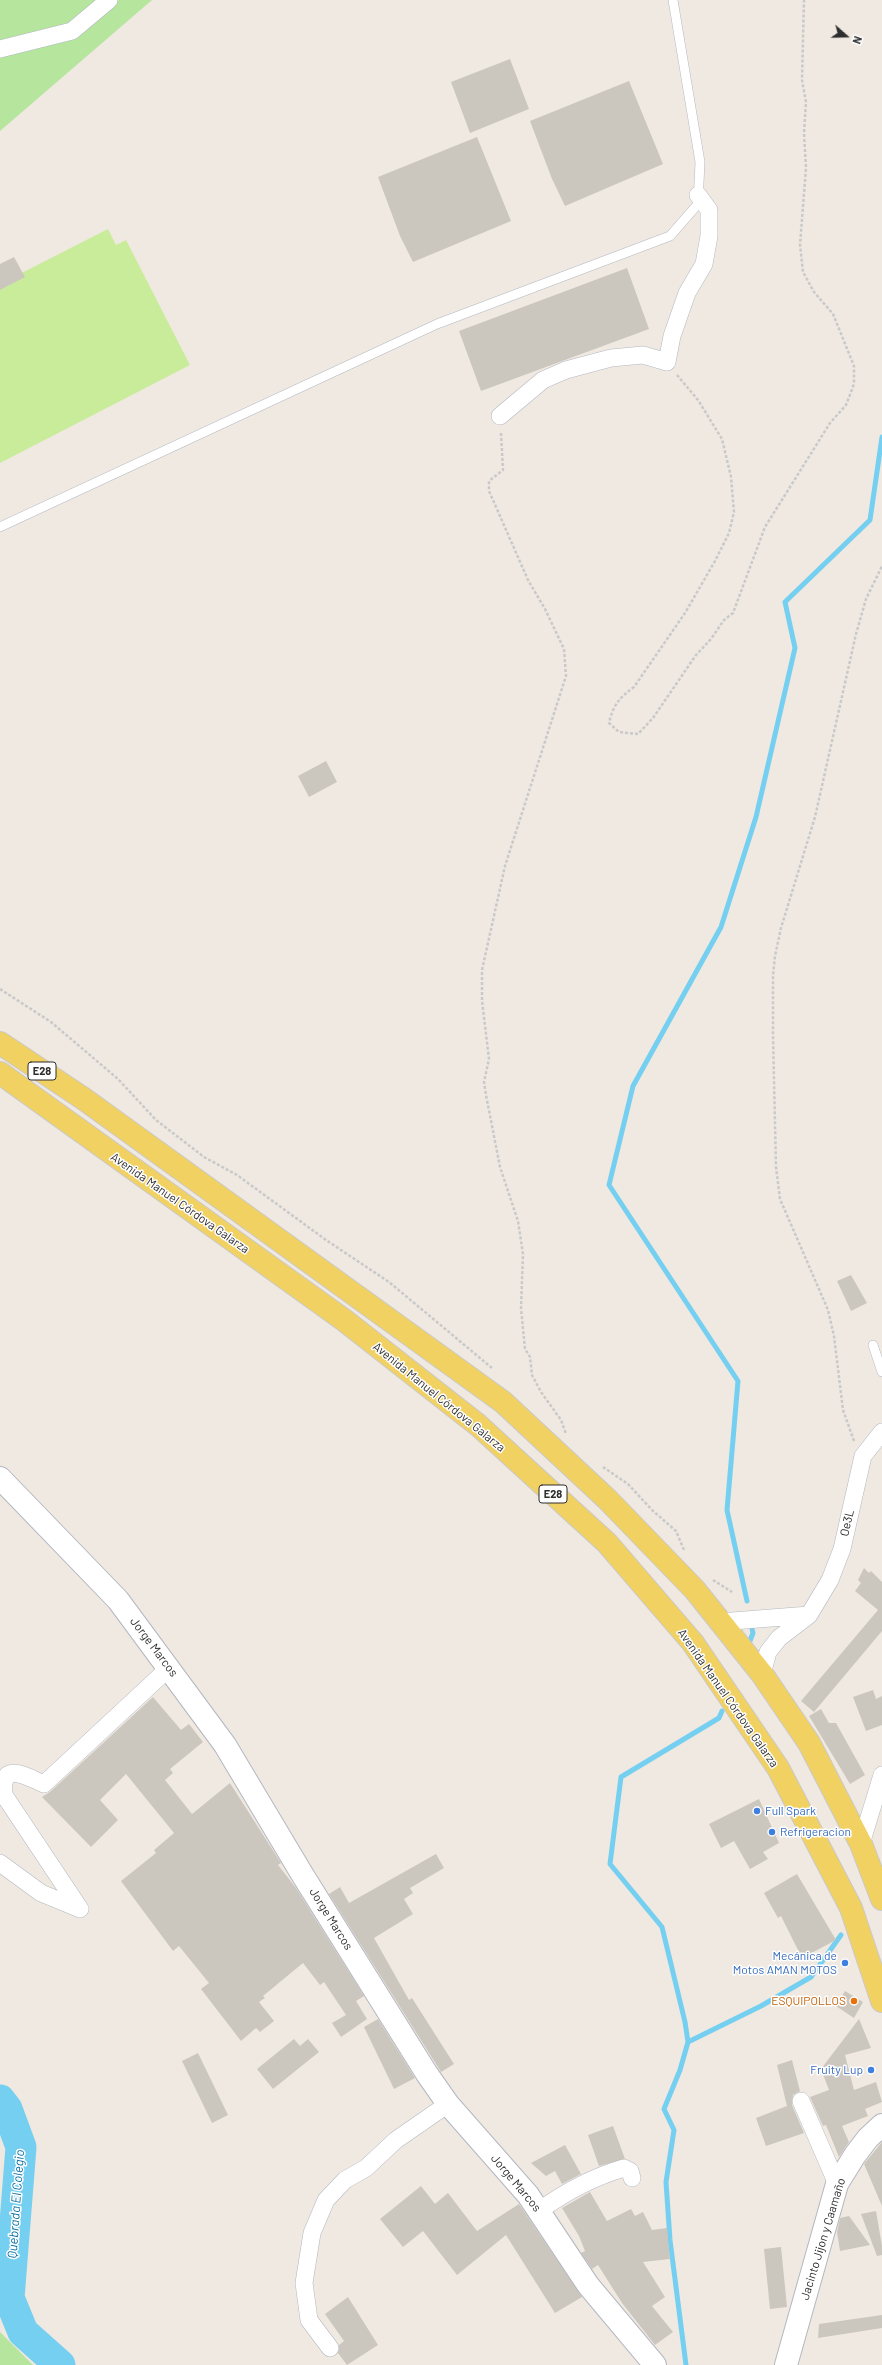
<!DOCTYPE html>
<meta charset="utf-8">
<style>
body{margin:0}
#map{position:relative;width:882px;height:2365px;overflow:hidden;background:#efe9e1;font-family:Barlow,sans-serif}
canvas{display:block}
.north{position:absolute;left:826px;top:16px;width:40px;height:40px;-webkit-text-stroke:3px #fff;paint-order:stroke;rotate:110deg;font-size:11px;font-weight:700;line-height:16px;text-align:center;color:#2e2e2e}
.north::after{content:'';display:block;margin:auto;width:14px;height:18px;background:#2e2e2e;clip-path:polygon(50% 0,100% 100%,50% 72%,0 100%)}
</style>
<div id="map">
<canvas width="882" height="2365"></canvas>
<div class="north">N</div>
</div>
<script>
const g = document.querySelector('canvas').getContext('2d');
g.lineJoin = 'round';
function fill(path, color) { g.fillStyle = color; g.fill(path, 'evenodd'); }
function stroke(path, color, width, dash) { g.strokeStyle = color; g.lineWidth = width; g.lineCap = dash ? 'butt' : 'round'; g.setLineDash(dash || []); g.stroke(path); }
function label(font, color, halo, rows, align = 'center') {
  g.font = font + ' Barlow,sans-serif'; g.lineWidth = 3; g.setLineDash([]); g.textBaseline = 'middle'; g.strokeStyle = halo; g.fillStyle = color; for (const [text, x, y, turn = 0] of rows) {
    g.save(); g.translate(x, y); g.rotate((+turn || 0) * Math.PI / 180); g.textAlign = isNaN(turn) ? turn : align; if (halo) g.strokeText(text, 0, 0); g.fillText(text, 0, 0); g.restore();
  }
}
fill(new Path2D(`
 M0,0H152L0,131Z
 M0,2332L33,2365H0Z`), '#b6e59e');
fill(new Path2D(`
 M108,229L116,245L126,240L190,365L0,463V284Z`), '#c9ec9a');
stroke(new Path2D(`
 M747,1601L727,1510L738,1381L609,1185L633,1086L721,927L756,817L795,648L785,602L870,520L882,437
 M748,1646L753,1633L752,1629
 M688,2042L761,2006L811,1977L841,1935
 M686,2365L670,2240L666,2182L674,2130L664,2109L680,2070L688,2042L685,2022L662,1927L610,1864L621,1777L719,1718L722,1711`), '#75cff0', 5);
stroke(new Path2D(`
 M0,2100L7,2109L21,2147L9,2298L23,2332L60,2365`), '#75cff0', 31);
fill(new Path2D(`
 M510,59L529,109L470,133L451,82Z
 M629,81L663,164L565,206L552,179L530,121Z
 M477,137L511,221L413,262L400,236L378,177Z
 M14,257L25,277L0,290V264Z
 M627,268L649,329L481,391L459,331Z
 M326,761L337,782L309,797L298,776Z
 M851,1275L867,1303L851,1311L837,1281Z
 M864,1568L869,1573L871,1571L882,1582V1631L814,1712L801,1701L878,1610L855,1591L861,1583L858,1580Z
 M873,1690L876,1699L882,1696V1725L866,1731L853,1697Z
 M153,1697L181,1730L189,1724L203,1742L170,1769L173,1773L165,1780L192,1814L230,1783L281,1863L278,1865L296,1888L364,1996L356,2001L367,2019L341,2037L332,2023L346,2015L324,1982L320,1985L303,1963L263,1996L265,1998L259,2002L274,2021L260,2032L256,2028L241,2041L201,1989L209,1983L179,1946L173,1951L121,1881L156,1853L154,1850L174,1833L126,1774L100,1800L118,1820L91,1847L42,1797L51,1791Z
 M821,1709L829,1723H836L865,1775L850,1784L809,1716Z
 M759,1799L779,1843L763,1852L768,1859L750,1869L734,1841L721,1848L709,1824Z
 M436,1854L444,1868L410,1888L413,1893L404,1899L413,1914L374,1938L409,2000L412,1998L454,2064L441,2072L329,1894L340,1887L349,1903Z
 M797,1874L836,1940L802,1958L781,1916L778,1918L764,1893Z
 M845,1991L863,2002L854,2018L836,2006Z
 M378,2019L415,2078L394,2089L364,2027Z
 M859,2019L871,2048L845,2055L854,2090L876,2082L882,2102L865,2109L868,2116L842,2126L849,2142L839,2157L826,2125L823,2126L810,2097L829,2090L821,2069Z
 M294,2039L300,2046L308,2039L319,2052L273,2089L257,2069Z
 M198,2053L228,2115L212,2123L182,2061Z
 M792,2060L800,2091L793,2095L792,2105L804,2133L766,2146L756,2118L787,2106L777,2065Z
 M613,2126L625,2159L599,2166L588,2135Z
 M882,2142V2206L864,2164Z
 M565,2145L581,2174L562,2184L555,2171L546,2176L531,2163Z
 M421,2186L435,2204L448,2193L477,2231L519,2204L582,2297L555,2313L506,2235L457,2275L423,2231L403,2247L380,2219Z
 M590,2192L607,2221L631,2209L635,2216L643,2212L652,2230L667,2228L670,2259L643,2262L665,2297L652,2306L673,2332L655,2345L622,2303L598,2265L592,2269L581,2253L585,2251L579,2236L562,2208Z
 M876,2211L882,2246V2255L877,2256L861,2214Z
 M849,2216L870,2245L840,2251L837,2232L840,2218Z
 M781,2247L787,2307L770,2309L764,2249Z
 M348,2297L378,2345L347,2365L338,2353L339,2345L344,2341L325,2314Z
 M882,2315V2328L818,2338L819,2324Z`), '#cbc7bf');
const service = new Path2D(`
 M0,527L437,324L670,236L698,204L700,162L673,0
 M873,1345L882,1372`);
const minor = new Path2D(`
 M0,49L72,31L109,0
 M500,416L543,380L566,370L611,358L643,355L667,362L672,336L687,293L704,264L709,236V210L698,195
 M720,1622L809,1615
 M762,1674L768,1652L779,1638L809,1615L830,1580L842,1549L863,1456L882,1432
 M861,1844L882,1775
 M0,1863L41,1893L80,1909L4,1795C0,1758 28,1778 44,1784L170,1667
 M801,2101L837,2184
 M539,2211C565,2192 593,2177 624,2168L630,2171L632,2178
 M330,2348L309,2320L304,2283L312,2233L326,2200L345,2180L366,2168L396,2140L448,2104`);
const secondary = new Path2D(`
 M0,1478L118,1600L225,1745L302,1874L427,2074L448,2104L528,2195L588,2285L655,2365
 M786,2365L837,2184L855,2155L868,2138L882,2125`);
const primary = new Path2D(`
 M0,1043L84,1099L503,1402L608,1500L695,1590L762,1674L809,1743L861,1844L882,1899
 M0,1073L344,1320L478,1425L607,1543L693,1643L778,1768L851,1908L882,2001`);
stroke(service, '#b4b7c1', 10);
stroke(minor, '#b4b7c1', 18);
stroke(secondary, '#b4b7c1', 24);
stroke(primary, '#c9c9c9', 24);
stroke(new Path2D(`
 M677,375L698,400L722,439L731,477L734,512L729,533L715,561L685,613L634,687C620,697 613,705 609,723L619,732L638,734L653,718L696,655L711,639L724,620L733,613L765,527L830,423L846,405L854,384V366L833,314L814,292L803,272L800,245L806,168L804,133L806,102L802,80L804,0
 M501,433L503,470L489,481V491L528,580L545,609L564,649L566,676L505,866L482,970V1001L489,1059L484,1082L486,1095L500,1167L518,1221L523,1254L521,1308L525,1349L530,1357L532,1375L541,1392L561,1420L566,1434
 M0,989L51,1022L118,1079L156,1120L204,1157L237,1175L326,1240L389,1282L492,1368
 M854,1441L843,1410L834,1336L828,1310L780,1199L776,1167L773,1036V975L775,956L781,928L815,817L856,634L866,599L882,566
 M603,1467L628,1484L652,1510L676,1531L684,1550
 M713,1580L732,1592`), '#c9c9c9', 2.5, [3, 2]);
stroke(service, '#fff', 9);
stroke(minor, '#fff', 17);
stroke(secondary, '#fff', 22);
stroke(primary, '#f2d163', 22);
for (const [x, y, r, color] of [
 [757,1811,4,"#3f7fe0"],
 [772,1832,4,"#3f7fe0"],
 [845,1963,4,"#3f7fe0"],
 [854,2001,4,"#e8710a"],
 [871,2070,4,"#3f7fe0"]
]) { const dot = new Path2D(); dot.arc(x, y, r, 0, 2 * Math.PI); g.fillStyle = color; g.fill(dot); stroke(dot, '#fff', 1.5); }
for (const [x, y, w] of [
 [42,1071,28],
 [553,1494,28]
]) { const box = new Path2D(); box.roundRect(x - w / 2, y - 9, w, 18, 3); g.fillStyle = '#fff'; g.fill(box); stroke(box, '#2e2e2e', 1); }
label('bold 11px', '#2e2e2e', null, [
 ["E28",42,1071],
 ["E28",553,1494]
]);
label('12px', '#2e2e2e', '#fff', [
 ["Avenida Manuel Córdova Galarza",180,1203,35],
 ["Avenida Manuel Córdova Galarza",439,1397,39],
 ["Oe3L",847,1523,-77],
 ["Jorge Marcos",154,1647,53],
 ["Avenida Manuel Córdova Galarza",728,1698,55],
 ["Jorge Marcos",331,1919,58],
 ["Jorge Marcos",516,2183,50],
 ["Jacinto Jijon y Caamaño",823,2239,-73]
]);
label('12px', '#366cbe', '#fff', [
 ["Full Spark",765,1811],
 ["Refrigeracion",780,1832],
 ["Mecánica de",837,1956,"right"],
 ["Motos AMAN MOTOS",837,1970,"right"],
 ["Fruity Lup",863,2070,"right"]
], 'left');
label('12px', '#c56008', '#fff', [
 ["ESQUIPOLLOS",846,2001]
], 'right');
label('italic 13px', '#0d6fa3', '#fff', [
 ["Quebrada El Colegio",16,2204,-86]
]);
</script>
